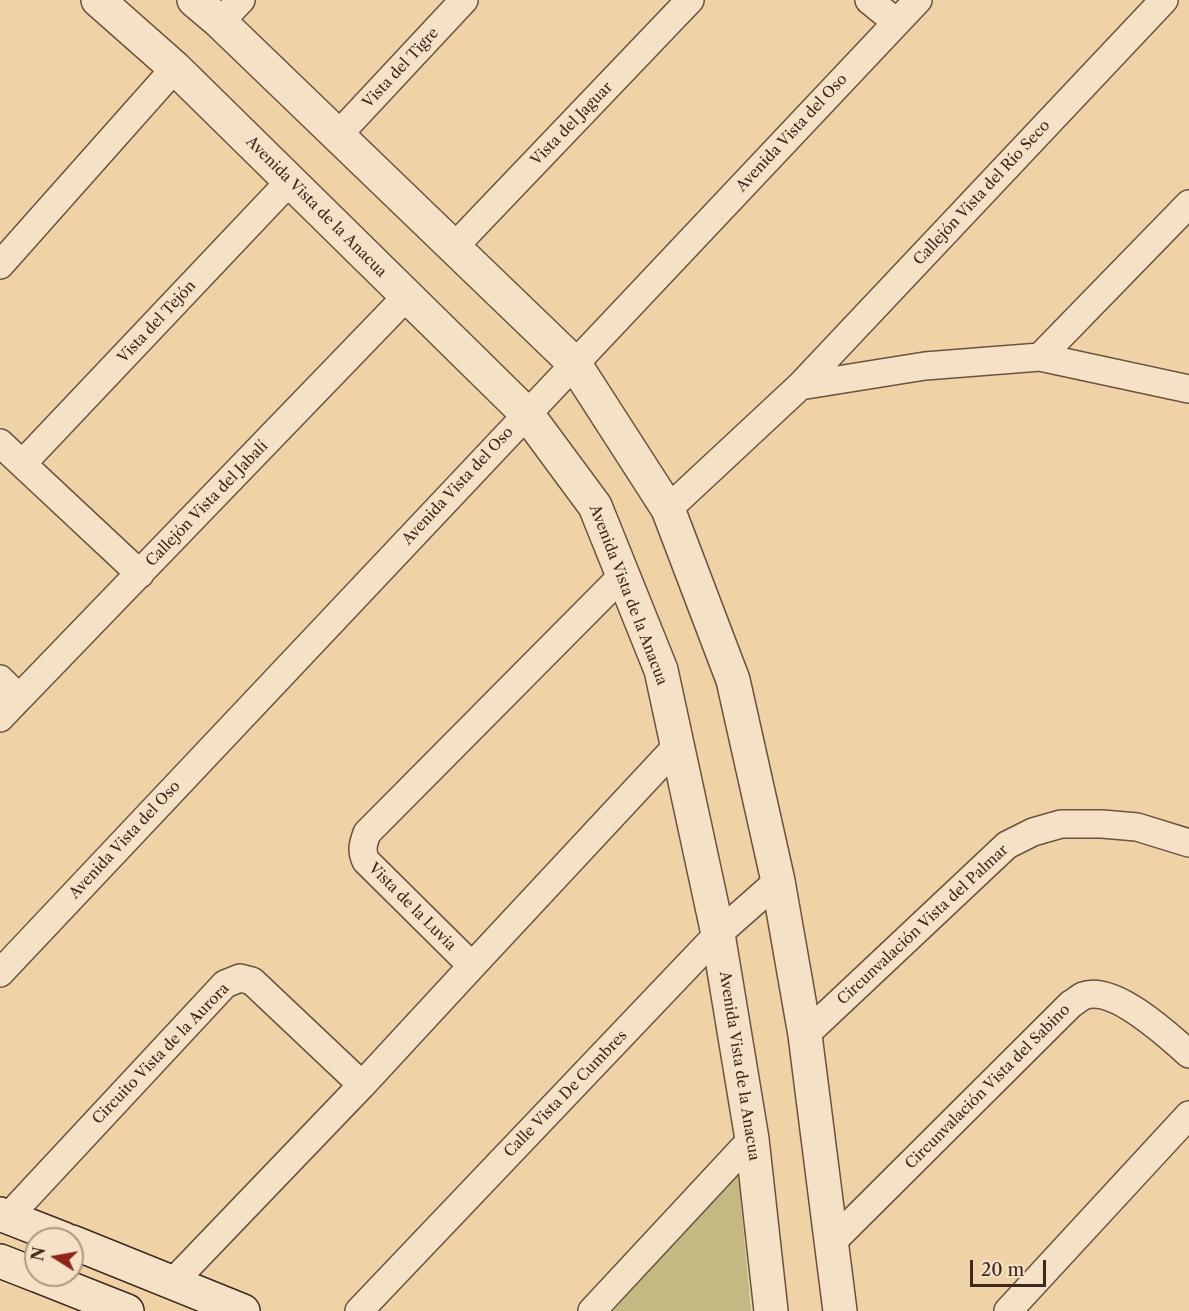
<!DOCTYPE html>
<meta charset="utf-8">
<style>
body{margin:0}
#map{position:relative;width:1189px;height:1311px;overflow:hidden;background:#f0d2a7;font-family:"Libre Caslon Text",serif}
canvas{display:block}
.north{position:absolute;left:24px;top:1227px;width:60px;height:60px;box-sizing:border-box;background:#f5e2c6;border:2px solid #ac9783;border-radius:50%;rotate:281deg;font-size:16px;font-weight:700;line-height:24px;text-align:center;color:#3e271f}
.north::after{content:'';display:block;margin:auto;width:21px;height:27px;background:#8f2418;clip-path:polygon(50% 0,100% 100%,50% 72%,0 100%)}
.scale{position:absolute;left:970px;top:1260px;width:76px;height:27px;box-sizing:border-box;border:3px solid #3e271f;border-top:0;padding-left:8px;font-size:18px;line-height:21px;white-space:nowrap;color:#3e271f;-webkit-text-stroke:4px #f5e2c6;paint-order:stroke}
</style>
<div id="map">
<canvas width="1189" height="1311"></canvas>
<div class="north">N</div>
<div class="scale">20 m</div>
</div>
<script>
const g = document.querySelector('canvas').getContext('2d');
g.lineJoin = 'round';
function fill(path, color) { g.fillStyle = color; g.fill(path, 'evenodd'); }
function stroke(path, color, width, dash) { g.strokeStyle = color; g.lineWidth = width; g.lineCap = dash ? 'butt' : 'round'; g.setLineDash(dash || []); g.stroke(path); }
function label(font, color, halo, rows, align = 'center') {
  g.font = font + ' "Libre Caslon Text",serif'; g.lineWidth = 4.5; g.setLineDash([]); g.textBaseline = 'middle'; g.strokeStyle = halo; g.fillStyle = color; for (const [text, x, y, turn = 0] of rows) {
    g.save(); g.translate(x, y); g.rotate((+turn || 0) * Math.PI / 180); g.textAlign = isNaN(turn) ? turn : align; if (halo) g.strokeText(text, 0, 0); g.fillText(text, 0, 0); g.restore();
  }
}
fill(new Path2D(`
 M738,1173L751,1311H613Z`), '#c2ba82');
const minor = new Path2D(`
 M869,0L896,22
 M220,22L241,0
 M338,135L464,0
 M454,247L690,0
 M0,265L175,68
 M1040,357L1189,204
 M800,386L1164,0
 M0,443L140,574
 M23,463L290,181
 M668,509L800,386L925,366L1040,357L1189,389
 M623,575L367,833C363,844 361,851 366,861L472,966L677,746
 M0,679L19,698L0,718
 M19,698L407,296
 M0,973L918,0
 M805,1035L1007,845L1033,832L1061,824H1102L1137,827L1189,843
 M362,1085L472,966
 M8,1217L225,984L240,978L252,981L362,1085L173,1282
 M831,1243L1071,1004C1075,1002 1079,998 1083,996C1113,984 1168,1035 1189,1054
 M359,1311L718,934L778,881
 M592,1311L752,1139
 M1008,1311L1189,1115`);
const tertiary = new Path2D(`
 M98,0L175,68L527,414L595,506L661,670L718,934L752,1139L771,1311
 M194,0L220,22L574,363L668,509L733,680L778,881L805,1035L840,1311`);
const secondary = new Path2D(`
 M0,1214L64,1239
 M72,1242L243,1311
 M0,1261L36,1275
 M36,1275L127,1311`);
stroke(minor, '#6a5241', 30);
stroke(tertiary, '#6a5241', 36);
stroke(secondary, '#3e271f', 36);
stroke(minor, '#f5e2c6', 27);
stroke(tertiary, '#f5e2c6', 33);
stroke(secondary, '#f5e2c6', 33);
label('15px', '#3e271f', '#f5e2c6', [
 ["Vista del Tigre",401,68,-47],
 ["Vista del Jaguar",572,124,-46],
 ["Avenida Vista del Oso",792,133,-47],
 ["Callejón Vista del Río Seco",982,193,-47],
 ["Avenida Vista de la Anacua",316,207,45],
 ["Vista del Tejón",157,322,-47],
 ["Avenida Vista del Oso",458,486,-47],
 ["Callejón Vista del Jabalí",207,504,-46],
 ["Avenida Vista de la Anacua",628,595,69],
 ["Avenida Vista del Oso",125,840,-47],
 ["Vista de la Luvia",412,907,45],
 ["Circunvalación Vista del Palmar",923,925,-43],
 ["Circuito Vista de la Aurora",161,1054,-46],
 ["Avenida Vista de la Anacua",739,1066,81],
 ["Circunvalación Vista del Sabino",988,1087,-45],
 ["Calle Vista De Cumbres",566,1094,-46]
]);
</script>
